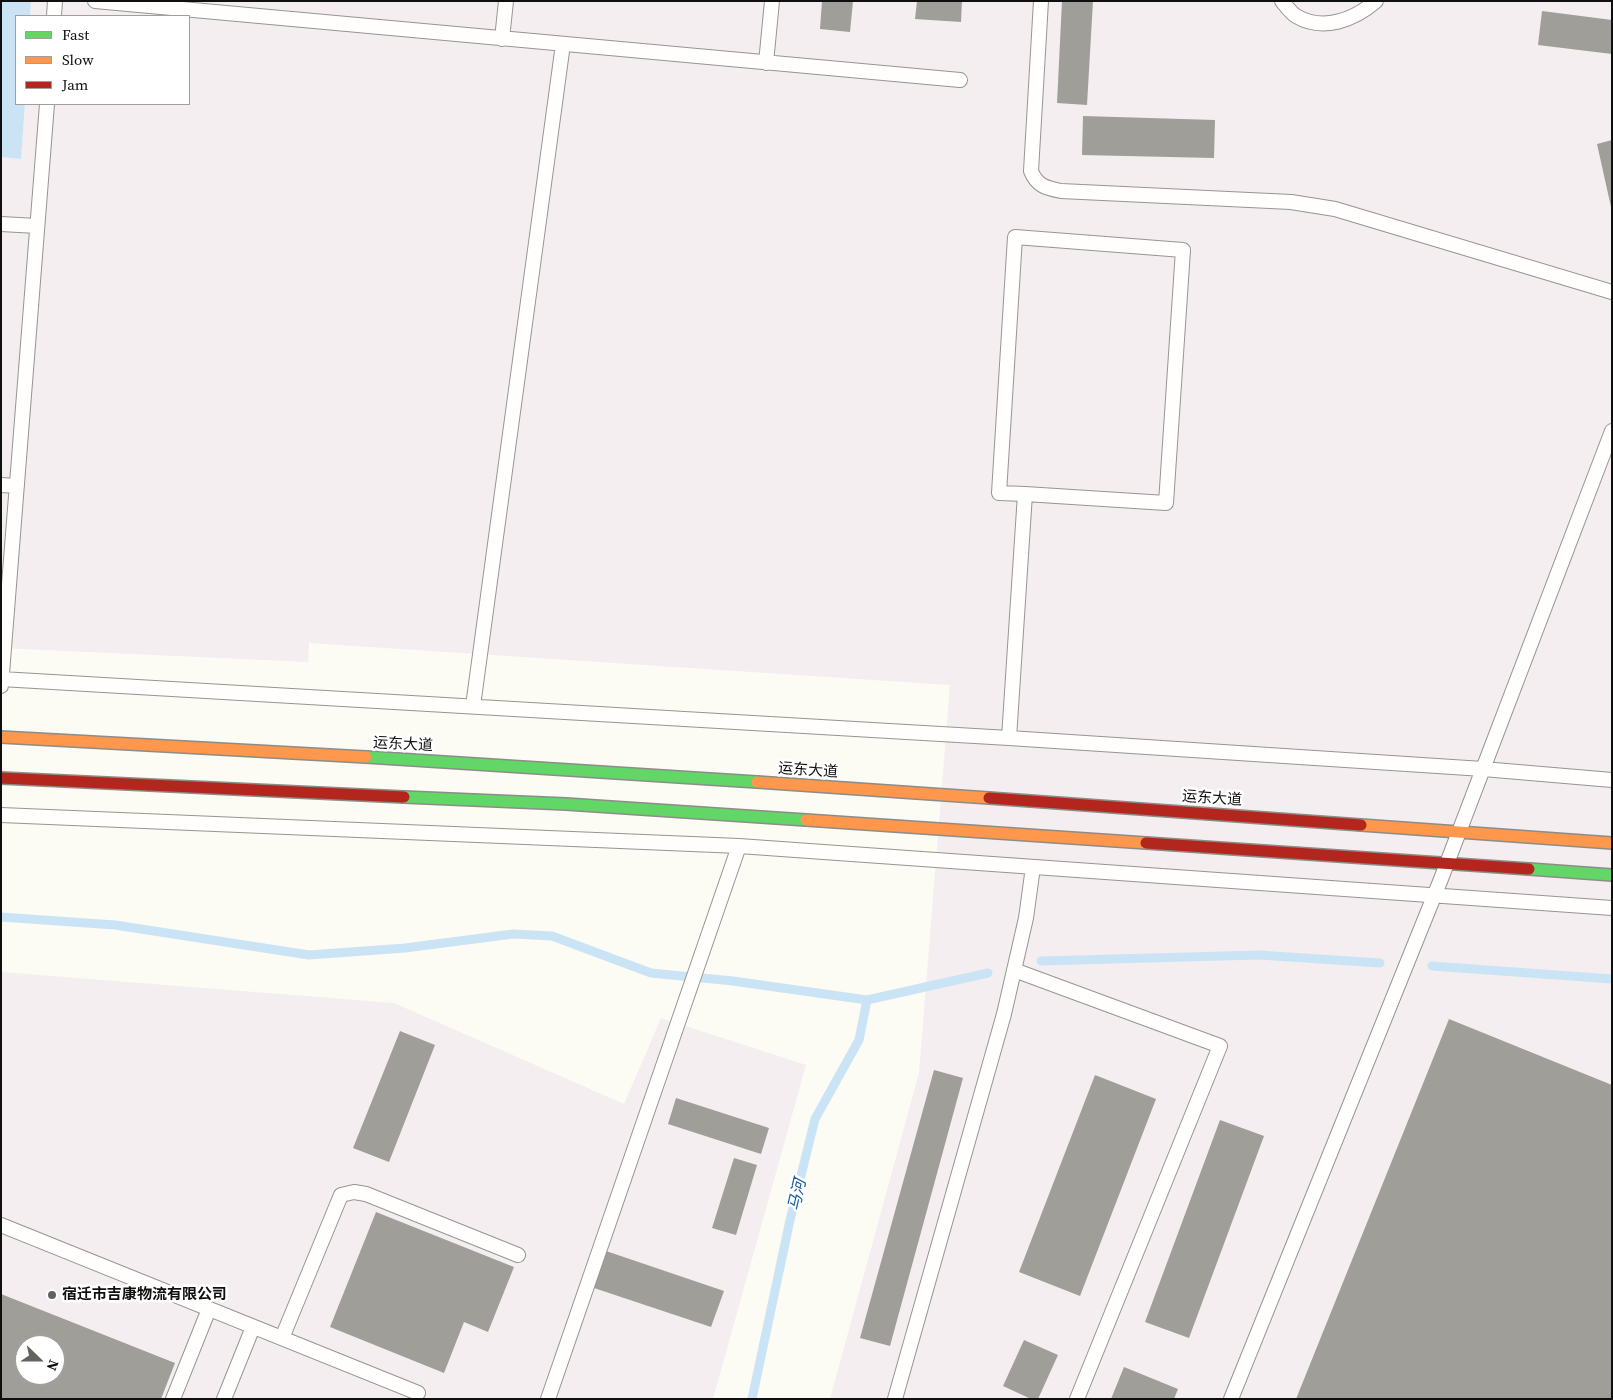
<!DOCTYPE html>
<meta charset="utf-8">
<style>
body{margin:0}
#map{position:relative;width:1613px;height:1400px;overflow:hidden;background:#fcfbf4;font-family:"Source Serif 4",serif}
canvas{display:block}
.frame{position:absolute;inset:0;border:2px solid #0f0f0f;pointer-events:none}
.legend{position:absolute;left:15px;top:15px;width:175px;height:90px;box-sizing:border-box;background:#fff;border:1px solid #9f9f9f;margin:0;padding:6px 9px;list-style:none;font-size:15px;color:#0f0f0f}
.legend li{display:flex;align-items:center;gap:10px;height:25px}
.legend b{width:25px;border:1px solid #9f9f9f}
.north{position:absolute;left:15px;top:1335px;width:50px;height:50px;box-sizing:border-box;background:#fff;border:1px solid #9f9f9f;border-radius:50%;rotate:112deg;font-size:14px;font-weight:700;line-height:20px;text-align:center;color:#0f0f0f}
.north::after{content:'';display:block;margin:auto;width:18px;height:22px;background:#62625f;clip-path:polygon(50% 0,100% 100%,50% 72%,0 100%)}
</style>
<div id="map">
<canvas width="1613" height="1400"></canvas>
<div class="frame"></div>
<ul class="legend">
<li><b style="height:6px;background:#63d668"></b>Fast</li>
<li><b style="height:6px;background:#ff974d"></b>Slow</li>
<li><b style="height:6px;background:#b3261e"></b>Jam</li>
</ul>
<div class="north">N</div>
</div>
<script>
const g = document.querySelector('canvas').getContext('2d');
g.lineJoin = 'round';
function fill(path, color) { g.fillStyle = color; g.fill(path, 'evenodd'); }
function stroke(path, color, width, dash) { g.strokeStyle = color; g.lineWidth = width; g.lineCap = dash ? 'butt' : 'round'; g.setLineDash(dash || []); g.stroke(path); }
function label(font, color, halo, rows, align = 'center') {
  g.font = font + ' "Source Serif 4","Noto Sans SC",serif'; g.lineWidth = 5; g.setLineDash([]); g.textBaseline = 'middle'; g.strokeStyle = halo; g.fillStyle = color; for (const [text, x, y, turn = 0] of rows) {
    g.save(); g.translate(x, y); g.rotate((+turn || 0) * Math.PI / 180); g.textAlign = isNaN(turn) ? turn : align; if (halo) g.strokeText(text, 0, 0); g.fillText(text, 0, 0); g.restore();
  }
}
fill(new Path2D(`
 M31,1H1612V1399H830L919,1073L950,685L309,643L308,662L1,648V157L21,158L25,104H189V16H30Z
 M1,972L394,1003L624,1104L661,1018L806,1065L713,1399H1ZM25,1345H55V1375H25Z`), '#f4eef0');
fill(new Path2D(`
 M1,1H31L30,16H16V104H25L21,159L1,157Z`), '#cbe4f5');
stroke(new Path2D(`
 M1,917L115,925L309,955L405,948L513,934L552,936L651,973L733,981L867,1000L988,973
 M1041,961L1259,955L1380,963
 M1432,966L1612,979
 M752,1399L790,1220L815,1119L859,1040L867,1000`), '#cbe4f5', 9);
fill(new Path2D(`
 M822,1H853L850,32L820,29Z
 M917,1H962L961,22L915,19Z
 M1062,1H1093L1087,105L1057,103Z
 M1542,11L1612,20V54L1538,45Z
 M1083,116L1215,120L1214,158L1082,155Z
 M1612,140V207H1611L1597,144Z
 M1449,1019L1612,1085V1399H1296Z
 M400,1031L435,1045L389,1162L353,1148Z
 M934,1070L963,1078L890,1346L860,1338Z
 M1095,1075L1156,1099L1080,1296L1019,1272Z
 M676,1098L769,1128L761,1154L668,1124Z
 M1220,1120L1264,1136L1189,1338L1145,1322Z
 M734,1158L757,1165L736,1235L712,1228Z
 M376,1212L514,1267L488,1332L464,1322L444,1373L330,1327Z
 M606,1251L724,1291L711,1327L594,1288Z
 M1,1294L175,1363L161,1399H1ZM25,1345H55V1375H25Z
 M1024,1340L1058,1355L1038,1399H1031L1003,1386Z
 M1124,1367L1178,1389L1174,1399H1111Z`), '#a09e99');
const lane = new Path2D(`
 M95,1L960,80
 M1041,1L1031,171C1037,186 1046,188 1061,191L1291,202L1335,209L1612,292
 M1282,1C1286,6 1291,13 1296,16C1323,32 1354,20 1376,1
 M54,16L55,1
 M502,39L506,1
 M766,63L772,1
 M1,224L37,226
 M1,485L17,486
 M1,679L1009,738L1483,769L1612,780
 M1,686L47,104
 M473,706L563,44
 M1009,738L1025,494L1166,503L1183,250L1015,237L999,493L1025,494
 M1,815L739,846L1612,908
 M1014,970L1220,1046L1077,1399
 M1,1225L418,1393
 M282,1338L341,1195L354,1192L366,1194L518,1255
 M173,1399L209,1309
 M224,1399L253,1327
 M548,1399L739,846
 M895,1399L1004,1014L1026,918L1033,867
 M1231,1399L1441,879L1612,431`);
const fast = new Path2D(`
 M366,757L757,782
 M404,797L566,804L806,820
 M1529,869L1612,875`);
const slow = new Path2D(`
 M1,737L366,757
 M757,782L989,798
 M806,820L1146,843
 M1361,825L1612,843`);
const jam = new Path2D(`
 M1,778L404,797
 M989,798L1361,825
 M1146,843L1529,869`);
stroke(lane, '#969592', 16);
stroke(fast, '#8c8c89', 14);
stroke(slow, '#8c8c89', 14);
stroke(jam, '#8c8c89', 14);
stroke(lane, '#fffefd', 14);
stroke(fast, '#63d668', 11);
stroke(slow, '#ff974d', 11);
stroke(jam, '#b3261e', 11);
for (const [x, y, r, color] of [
 [52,1295,5,"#62625f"]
]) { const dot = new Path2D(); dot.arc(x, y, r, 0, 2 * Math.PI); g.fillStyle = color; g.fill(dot); stroke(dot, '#fff', 2); }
label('15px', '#0f0f0f', '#fff', [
 ["运东大道",403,745,3],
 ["运东大道",808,771,4],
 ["运东大道",1212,799,4]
]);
label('bold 15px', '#0f0f0f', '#fff', [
 ["宿迁市吉康物流有限公司",62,1295]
], 'left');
label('italic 16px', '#175da2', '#fff', [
 ["马河",798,1195,-77]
]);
</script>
